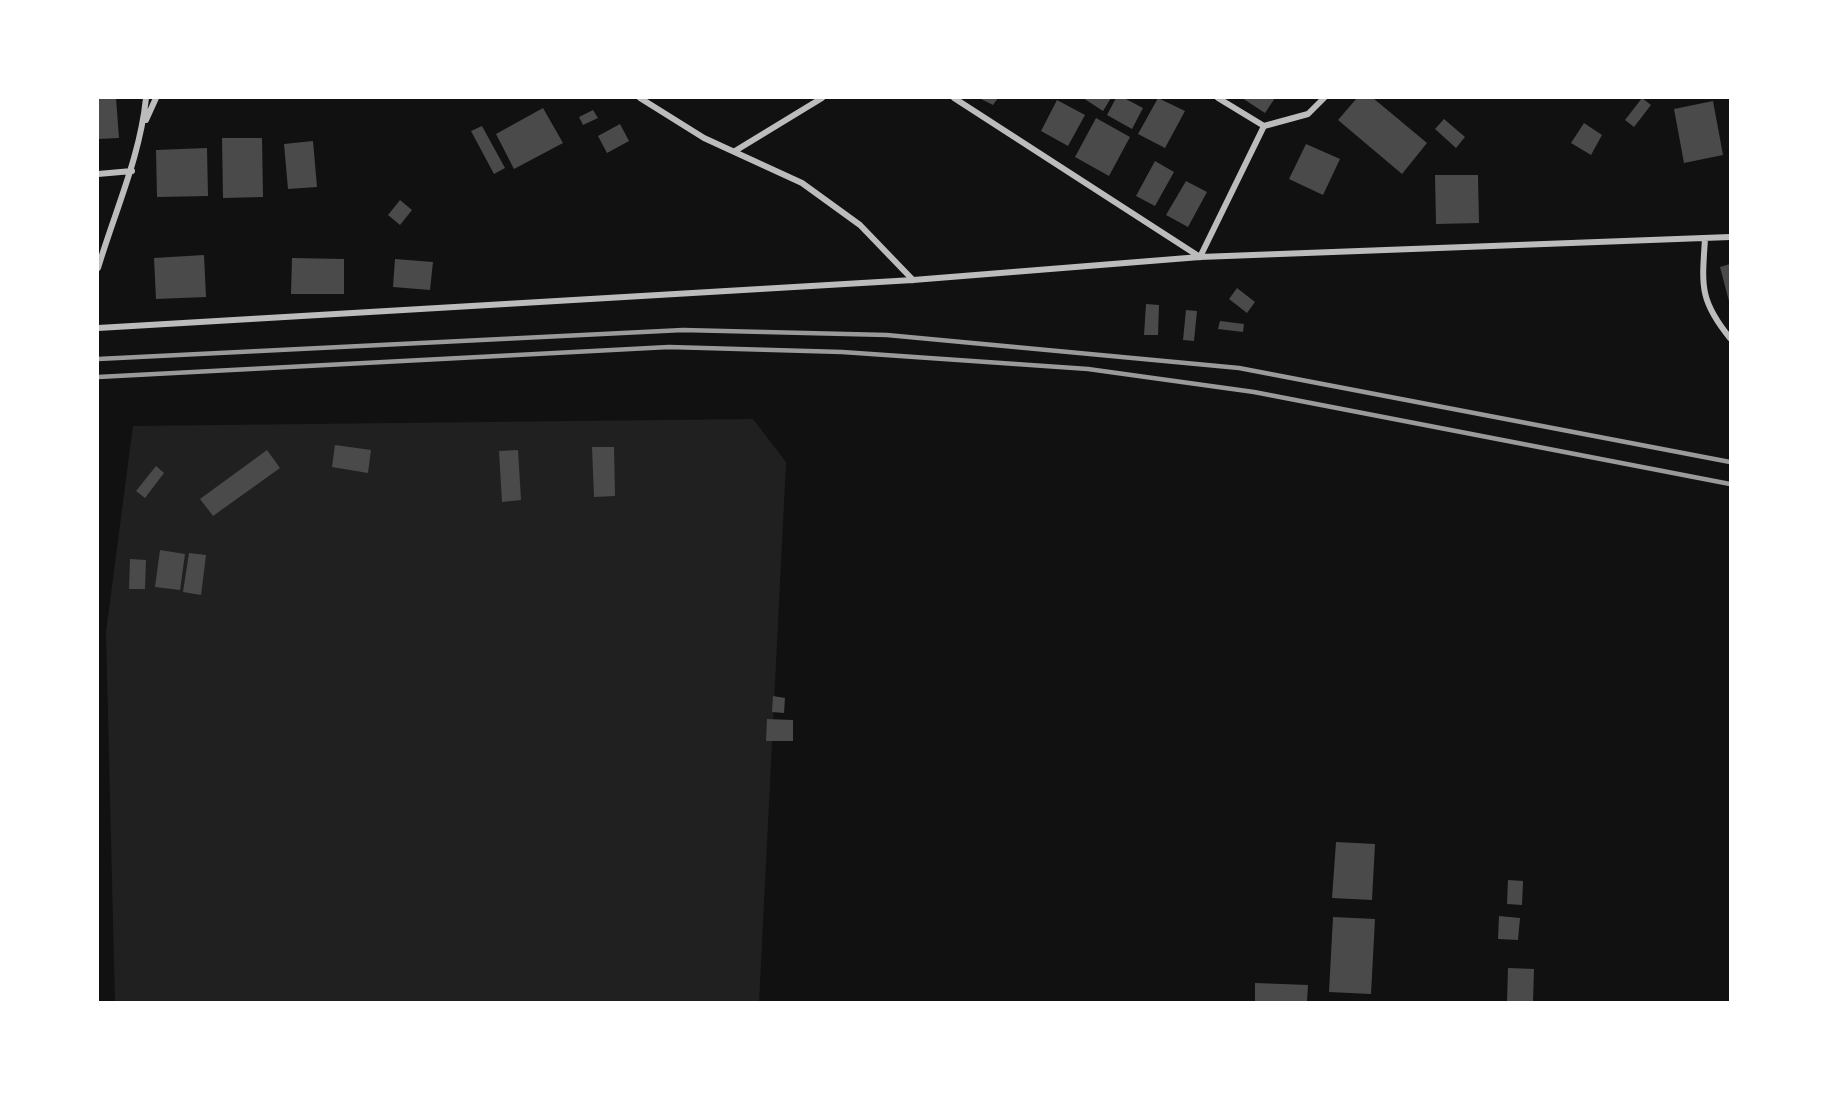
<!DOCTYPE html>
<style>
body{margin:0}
#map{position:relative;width:1828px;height:1100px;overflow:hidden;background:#111;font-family:Jost,sans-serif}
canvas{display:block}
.frame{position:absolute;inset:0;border:99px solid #fff;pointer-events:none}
</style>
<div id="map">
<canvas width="1828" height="1100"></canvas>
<div class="frame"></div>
</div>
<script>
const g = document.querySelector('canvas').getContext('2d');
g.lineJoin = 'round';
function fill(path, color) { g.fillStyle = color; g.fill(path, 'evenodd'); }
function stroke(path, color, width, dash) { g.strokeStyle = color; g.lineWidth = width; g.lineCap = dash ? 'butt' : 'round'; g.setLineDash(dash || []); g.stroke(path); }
fill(new Path2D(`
 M753,419L786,462L759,1002H115L106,632L133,426Z`), '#202020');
fill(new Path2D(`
 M98,98H116L119,138L98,139Z
 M979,98H998L993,105Z
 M1083,98H1111L1103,111Z
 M1116,98H1124L1143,108L1132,129L1107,115Z
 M1158,98L1185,111L1165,148L1138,134Z
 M1242,98H1275L1265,113Z
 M1357,98H1373L1427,143L1402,174L1338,120Z
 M1642,98L1651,105L1634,127L1625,120Z
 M1057,100L1085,115L1068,146L1041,131Z
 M1713,101L1723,155L1684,163L1674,109Z
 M543,108L563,143L514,169L496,134Z
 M593,110L598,118L583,125L579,117Z
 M1096,118L1130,137L1109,176L1075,157Z
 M1444,119L1465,137L1456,148L1435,129Z
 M1584,123L1602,135L1591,155L1571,143Z
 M620,124L629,141L607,153L598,136Z
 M482,126L505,168L494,174L471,131Z
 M222,138H262L263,197L223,198Z
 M313,141L317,187L288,189L284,144Z
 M1306,144L1340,159L1323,195L1289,179Z
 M207,148L208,196L157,197L156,150Z
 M1155,161L1174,172L1155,206L1136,196Z
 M1435,175H1478L1479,223L1436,224Z
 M1186,181L1207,192L1188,227L1166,215Z
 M400,200L412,210L400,225L388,215Z
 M204,255L206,297L156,299L154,258Z
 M292,258L344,259V294H291Z
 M395,259L433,262L430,290L393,287Z
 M1730,264V305L1720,267Z
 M1237,288L1255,302L1247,313L1229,299Z
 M1146,304L1159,305L1158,335H1144Z
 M1186,310L1197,311L1194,341L1183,340Z
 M1220,321L1244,324L1243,332L1218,329Z
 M335,445L371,450L368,473L332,467Z
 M592,447H614L615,496L594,497Z
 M267,450L280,468L213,516L200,499Z
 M518,450L521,500L502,502L499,451Z
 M156,466L164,473L145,498L136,491Z
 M160,550L185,554L180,590L155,587Z
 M189,553L206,555L201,595L183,592Z
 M130,559L146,560L145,589H129Z
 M773,696L785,698L784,713L772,712Z
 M767,719L793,720V741H766Z
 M1336,842L1375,844L1372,900L1332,898Z
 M1508,880L1523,881L1522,905L1507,904Z
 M1499,916L1520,918L1518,940L1498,939Z
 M1333,917L1375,919L1371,994L1329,992Z
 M1508,968L1534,969L1533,1002H1507Z
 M1255,983L1308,985L1307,1002H1255Z`), '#4a4a4a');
stroke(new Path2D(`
 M640,98L704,138L802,183L860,225L913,280
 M954,98L1200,257L1264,126L1308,114L1324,98
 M1218,98L1264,126
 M146,120L156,98
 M735,151L822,98
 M98,174L132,171
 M1705,239C1702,285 1699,300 1730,338
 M98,268C115,211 140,157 146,98
 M98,328L913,280L1200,257L1730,237`), '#bcbcbc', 6);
stroke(new Path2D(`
 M98,359L683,330L887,335L1239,368L1730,462
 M98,377L669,347L842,352L1088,369L1254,392L1730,484`), '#9a9a9a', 4.5);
</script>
